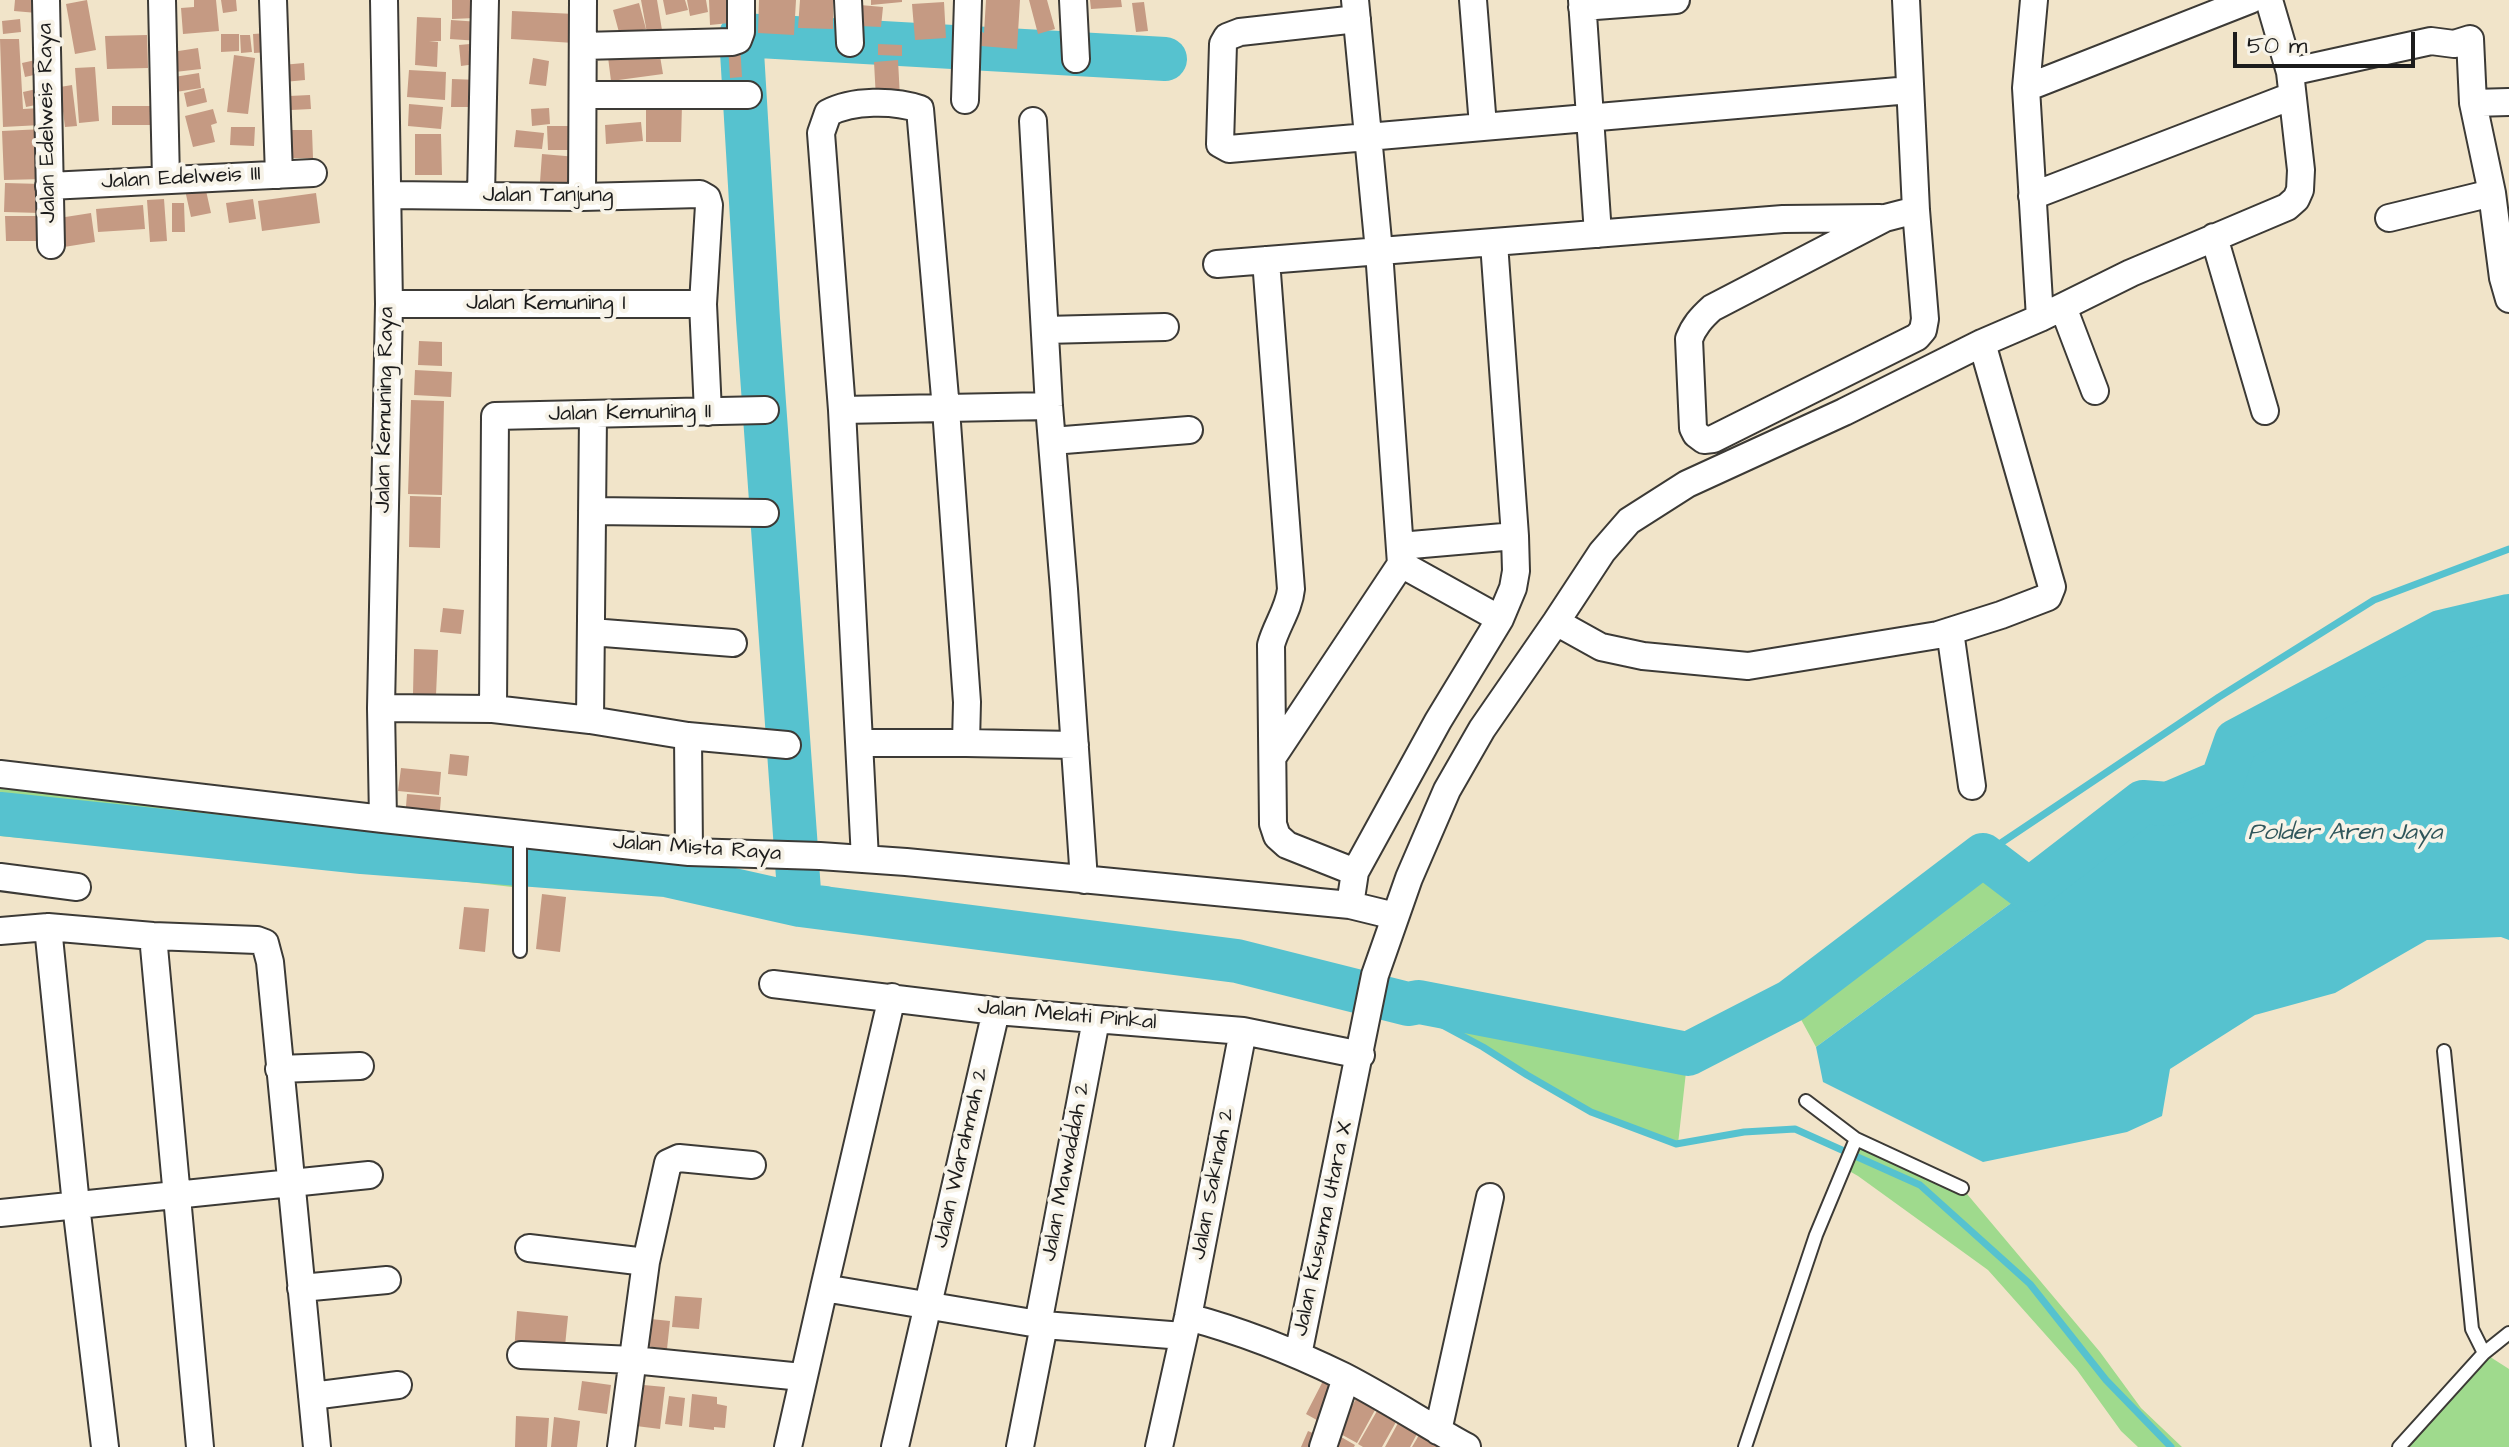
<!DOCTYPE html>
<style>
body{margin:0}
#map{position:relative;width:2509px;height:1447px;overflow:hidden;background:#f1e4c9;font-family:"Architects Daughter",sans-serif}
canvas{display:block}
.scale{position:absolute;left:2233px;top:32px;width:182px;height:36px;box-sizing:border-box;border:4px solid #1c1c1c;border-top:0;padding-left:10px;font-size:24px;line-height:28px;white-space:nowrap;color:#1c1c1c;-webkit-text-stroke:6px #f7f3e8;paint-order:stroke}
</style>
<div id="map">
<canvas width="2509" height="1447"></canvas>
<div class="scale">50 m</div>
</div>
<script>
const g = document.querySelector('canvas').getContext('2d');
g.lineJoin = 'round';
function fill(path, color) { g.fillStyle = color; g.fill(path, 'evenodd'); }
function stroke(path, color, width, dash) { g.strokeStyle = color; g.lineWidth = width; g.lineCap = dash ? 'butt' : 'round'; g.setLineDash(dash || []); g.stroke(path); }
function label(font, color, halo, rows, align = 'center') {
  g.font = font + ' "Architects Daughter",sans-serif'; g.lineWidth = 8; g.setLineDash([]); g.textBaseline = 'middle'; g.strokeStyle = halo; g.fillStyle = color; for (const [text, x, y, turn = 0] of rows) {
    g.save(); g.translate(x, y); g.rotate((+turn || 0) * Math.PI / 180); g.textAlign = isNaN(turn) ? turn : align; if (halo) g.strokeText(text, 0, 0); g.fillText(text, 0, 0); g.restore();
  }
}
fill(new Path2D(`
 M0,774L520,834L521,888L363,870L0,836Z
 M1983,855L2029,890L1816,1047L1791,1001Z
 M1377,977L1420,1002L1688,1054L1678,1144L1591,1112L1527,1075L1483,1047L1416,1011L1376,1015Z
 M1856,1139L1962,1188L2100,1352L2141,1408L2182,1447H2138L2121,1431L2077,1370L1988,1270L1858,1176L1844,1168Z
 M2484,1353L2509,1369V1447H2398Z`), '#9fda8d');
fill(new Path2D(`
 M2509,616V940L2501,937L2427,940L2335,993L2255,1015L2170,1069L2162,1116L2127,1132L1983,1162L1823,1082L1816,1047L2029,890L2143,802L2168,804L2222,781L2236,741L2441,632Z`), '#56c2cf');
stroke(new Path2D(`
 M2171,1447L2106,1380L2030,1284L1920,1185L1795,1129L1744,1132L1676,1144L1591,1112L1527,1075L1483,1047L1416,1011L1408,1004L1419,1002L1688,1054L1733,1033L1791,1001L1983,855L2219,697L2374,600L2509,549`), '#56c2cf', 7);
stroke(new Path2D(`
 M1165,59L741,35L758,319L800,905L1237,961L1408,1004L1419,1002L1688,1054L1791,1001L1983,855L2029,890L2143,802L2168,804L2222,781L2236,741L2441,632L2509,616
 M0,814L362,852L666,875L800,905L826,908`), '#56c2cf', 44);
fill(new Path2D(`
 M15,0H38L37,13L14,11Z
 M87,0L96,50L75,54L66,4Z
 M194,0H216L219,31L183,34L181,8L194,7Z
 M221,0H236L237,11L223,13Z
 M452,0H474L475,18L452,19Z
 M641,0H657L662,30L647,33Z
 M663,0H685L688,10L666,15Z
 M687,0H706L708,12L690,16Z
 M709,0H737L739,22L710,25Z
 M759,0H796L794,35L758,33Z
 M800,0H833V29L798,28Z
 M871,0H902V2L871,5Z
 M986,0H1020L1017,49L981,46L982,32L984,33Z
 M1029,0H1047L1055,29L1038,34Z
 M1090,0H1121L1122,7L1091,9Z
 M944,2L946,38L915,40L912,4Z
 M1144,2L1148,31L1136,32L1132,3Z
 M639,3L646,29L620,36L613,10Z
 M860,5L883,7L881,27L859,26Z
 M512,11L575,14L574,43L511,39Z
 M417,17L441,18V41H429L438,42L437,67L415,65Z
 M20,19L21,32L3,34L2,21Z
 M451,20L480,22L479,41L450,39Z
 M269,33L270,52L254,53L253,34Z
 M221,34H239V51L221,52Z
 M147,35L148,68L107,69L105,36Z
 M240,35H250L252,52L241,53Z
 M0,39H19L23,109L40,108L41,125L3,127Z
 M481,43L483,63L461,66L459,45Z
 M740,44L742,77L730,78L728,45Z
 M878,44L902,45V56L878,55Z
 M198,48L201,69L175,72L172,52Z
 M659,50L663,74L611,81L608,57Z
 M234,55L255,58L248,114L227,112Z
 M533,58L549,61L546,86L529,84Z
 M40,59L43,73L25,77L22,63Z
 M898,60L900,98L876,99L874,62Z
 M304,63L305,80L284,82L282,65Z
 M95,67L99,121L79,123L75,68Z
 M409,70L446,72L445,100L407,97Z
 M199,73L201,88L176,92L174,77Z
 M452,79L479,80V107H451Z
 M72,85L77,126L65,127L60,87Z
 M41,88L45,103L26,107L23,92Z
 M204,88L207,102L187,107L184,93Z
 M310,95L311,109L291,110L289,96Z
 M409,104L443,107L441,129L408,126Z
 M646,104L682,105L681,142H646Z
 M112,106H154V125H112Z
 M549,108L550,124L532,126L531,109Z
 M213,109L217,123L211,125L215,142L193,147L185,116Z
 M641,122L643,141L606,144L605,125Z
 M547,126H580L581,150H548Z
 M231,127H255L254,146L230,145Z
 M43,129L44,179L4,180L2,131Z
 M289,130H312L313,158H290Z
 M516,130L544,133L542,149L514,147Z
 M415,134H441L442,175H415Z
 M542,154L577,157L574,185L540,182Z
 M5,183L42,184L41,213L4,212Z
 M205,186L211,213L191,217L185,190Z
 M316,193L320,223L262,231L258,201Z
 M164,199L167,241L150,242L147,200Z
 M253,199L256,219L229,223L226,203Z
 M172,203H184L185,232H172Z
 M143,205L145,229L98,232L96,209Z
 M91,213L95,242L64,247L59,218Z
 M5,216H42V241H6Z
 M419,341L442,342V366L418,365Z
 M415,370L452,372L451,397L414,395Z
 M411,400L444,401L442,495L408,494Z
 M410,496L441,497L440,548L409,547Z
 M443,608L464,610L461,634L440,632Z
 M414,649L438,650L436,695L413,694Z
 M450,754L469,756L467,776L448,774Z
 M401,768L441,772L439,795L398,791Z
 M407,794L441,797L439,822L405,819Z
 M542,894L566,897L560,952L536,949Z
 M464,907L489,909L485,952L459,949Z
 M675,1296L702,1298L699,1329L672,1327Z
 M517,1311L568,1316L564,1356L514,1352Z
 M641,1318L670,1321L667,1349L638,1345Z
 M582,1381L611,1385L607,1414L578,1410Z
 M1323,1381L1342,1391L1324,1424L1306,1414Z
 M633,1384L665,1387L660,1429L628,1425Z
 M692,1394L717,1397V1404L727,1406L725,1428L714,1427V1430L689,1427Z
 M669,1396L685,1398L682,1426L665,1424Z
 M1356,1399L1375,1410L1357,1443L1337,1432Z
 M1377,1411L1396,1422L1382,1447H1363L1358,1444Z
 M516,1416L549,1418L547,1447H515Z
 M554,1417L580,1421L577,1447H551Z
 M1398,1423L1417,1434L1410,1447H1385Z
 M1308,1431L1320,1436L1315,1447H1301Z
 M1336,1434L1355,1445L1354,1447H1329Z
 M1419,1435L1440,1447H1412Z`), '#c59a83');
const service = new Path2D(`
 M520,834V951
 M2444,1051L2472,1329L2484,1353
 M1806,1101L1856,1139L1962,1188
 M1745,1447L1816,1235L1856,1139
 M2399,1447L2484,1353L2509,1333`);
const minor = new Path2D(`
 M46,0L51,245
 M162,0L166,180
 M273,0L279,175
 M848,0L850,43
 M1073,0L1076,59
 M1473,0L1483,126
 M1582,0L1598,234
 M1906,0L1916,210L1925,319L1923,330L1917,337L1713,439L1704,440L1696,434L1693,428L1689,339C1694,326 1701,318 1712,308L1885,218L1916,210
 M2034,0L2026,88L2040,318
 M1582,7L1676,0
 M1357,19L1240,32L1227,37L1223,44L1220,144L1229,149L1910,90
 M583,46L732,42L738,40L741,32V0
 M2290,72L2431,41L2454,44L2470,39L2473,103L2509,102
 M2026,88L2250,0
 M583,95H748
 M965,100L968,0
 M2473,103L2492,193L2503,278L2509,299
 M1033,121L1049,406L1064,589L1084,880
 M49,186L313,173
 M388,195L582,197L700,194L707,198L709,205L703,304L708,412
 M481,196L485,0
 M2032,196L2292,96
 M582,197L583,0
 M2389,218L2492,193
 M2214,237L2265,411
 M1266,260L1291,589C1289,609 1276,626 1271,645L1273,824L1277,836L1287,845L1355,872
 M1217,264L1783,219L1880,218
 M389,304H703
 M2063,307L2095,391
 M1045,330L1165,327
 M842,410L1049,406
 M1052,441L1189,430
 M592,511L765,513
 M1400,546L1515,536
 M1401,564L1500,619
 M1556,622L1601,647L1643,656L1748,666L1938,635L2001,615L2048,597L2052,587L1982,343
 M1950,631L1972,786
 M591,632L733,643
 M381,708L493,709L590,720L688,736L787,745
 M493,709L495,416L765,410
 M590,720L593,415
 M688,736L689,852
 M860,743H966
 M1274,755L1401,564L1379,251L1355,0
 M0,774L383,819L689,852L820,856L906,862L1350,905L1395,916
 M383,819L381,708L389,304L384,0
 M865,859L842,410L821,133L828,113C852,100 894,100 920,109L946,409L967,702L966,743L1075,745
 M0,877L77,887
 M1350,905L1355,872L1438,721L1500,619L1513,588L1516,571L1515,536L1494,243
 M48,927L76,1205L105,1447
 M0,931L48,927L153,936L257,940L265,943L270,962L317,1447
 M153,936L200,1447
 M773,984L996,1011L1243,1031L1361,1055
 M279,1069L360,1066
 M0,1213L369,1175
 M529,1248L646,1262
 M301,1288L387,1280
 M824,1288L892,997
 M1188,1317C1241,1331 1294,1352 1343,1376C1386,1398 1425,1424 1467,1447
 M1038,1324L1096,1020
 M521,1355L633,1360L802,1377
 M1298,1355L1375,975L1409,878L1447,790L1482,729L1556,622L1602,552L1629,521L1687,484L1844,412L1982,343L2040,318L2131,273L2287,207L2296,199L2300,190L2301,170L2290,72L2269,0
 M312,1396L398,1385
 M1438,1431L1490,1197
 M621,1447L646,1262L668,1163L679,1158L752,1165
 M788,1447L824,1288L1044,1325L1183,1336
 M895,1447L996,1011
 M1020,1447L1044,1325
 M1159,1447L1188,1317L1243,1031
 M1323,1447L1346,1378`);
stroke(service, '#3c3a36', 16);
stroke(minor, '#3c3a36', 30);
stroke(service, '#fff', 12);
stroke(minor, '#fff', 26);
label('22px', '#1c1c1c', '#f7f3e8', [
 ["Jalan Edelweis Raya",48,123,-91],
 ["Jalan Edelweis III",181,179,-3],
 ["Jalan Tanjung",548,196],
 ["Jalan Kemuning I",546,304],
 ["Jalan Kemuning Raya",386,410,-89],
 ["Jalan Kemuning II",630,414,-1],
 ["Jalan Mista Raya",697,849,4],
 ["Jalan Melati Pinkal",1067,1016,5],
 ["Jalan Warahmah 2",962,1158,-77],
 ["Jalan Mawaddah 2",1067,1172,-79],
 ["Jalan Sakinah 2",1214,1184,-79],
 ["Jalan Kusuma Utara X",1324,1229,-78]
]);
label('italic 24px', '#30565b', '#f7f3e8', [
 ["Polder Aren Jaya",2345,834]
]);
</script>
